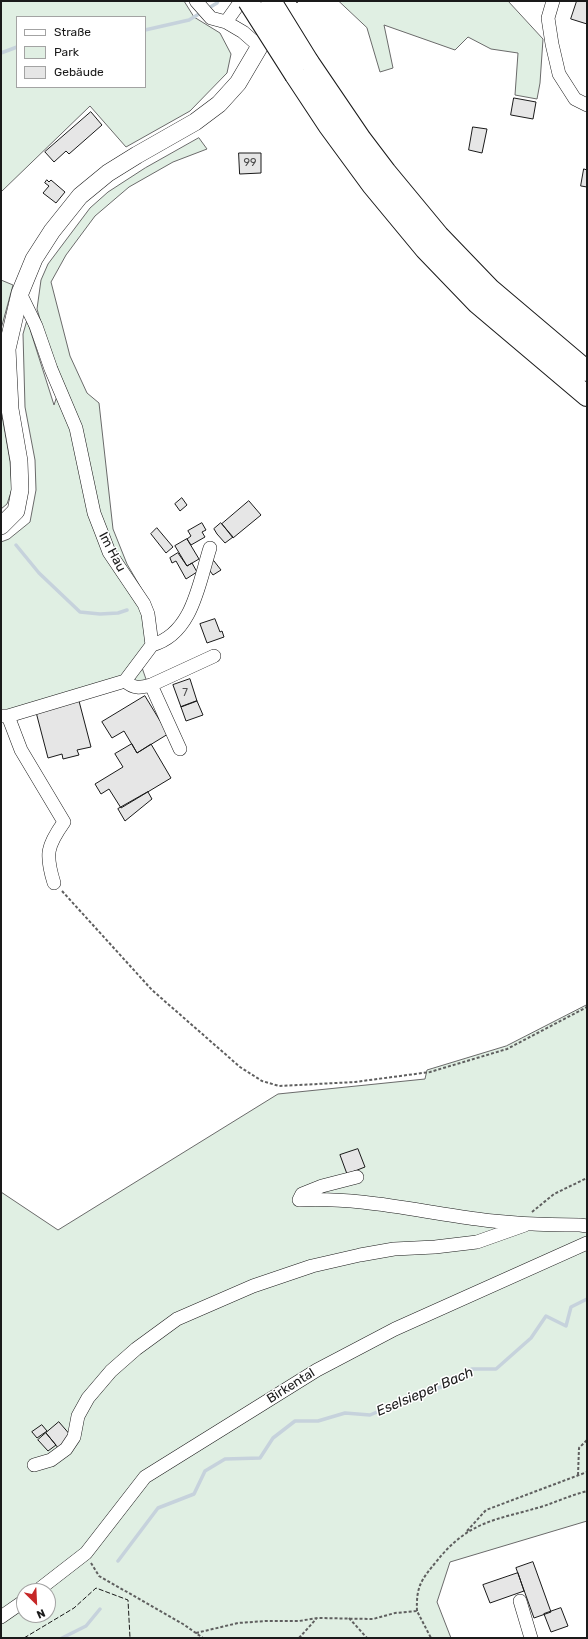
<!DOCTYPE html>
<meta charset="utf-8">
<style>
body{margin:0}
#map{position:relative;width:588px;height:1639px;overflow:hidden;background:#fff;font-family:Rubik,sans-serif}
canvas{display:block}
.frame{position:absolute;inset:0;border:2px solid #1a1a1a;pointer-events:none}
.legend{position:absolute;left:16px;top:16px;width:130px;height:72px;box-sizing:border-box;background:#fff;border:1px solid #a3a3a3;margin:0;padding:5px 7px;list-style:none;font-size:12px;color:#1a1a1a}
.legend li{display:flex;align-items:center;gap:8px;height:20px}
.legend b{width:20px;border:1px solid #a3a3a3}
.north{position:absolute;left:16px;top:1583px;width:40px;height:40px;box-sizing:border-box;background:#fff;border:1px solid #a3a3a3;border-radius:50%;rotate:156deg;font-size:11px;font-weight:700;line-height:16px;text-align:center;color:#1a1a1a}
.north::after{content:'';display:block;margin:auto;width:14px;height:18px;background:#c62828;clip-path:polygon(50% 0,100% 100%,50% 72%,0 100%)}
</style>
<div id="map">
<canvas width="588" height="1639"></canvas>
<div class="frame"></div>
<ul class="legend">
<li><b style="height:5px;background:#fff"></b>Straße</li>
<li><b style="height:11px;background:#e0efe3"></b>Park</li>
<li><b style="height:11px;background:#e6e6e6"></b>Gebäude</li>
</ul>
<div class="north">N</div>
</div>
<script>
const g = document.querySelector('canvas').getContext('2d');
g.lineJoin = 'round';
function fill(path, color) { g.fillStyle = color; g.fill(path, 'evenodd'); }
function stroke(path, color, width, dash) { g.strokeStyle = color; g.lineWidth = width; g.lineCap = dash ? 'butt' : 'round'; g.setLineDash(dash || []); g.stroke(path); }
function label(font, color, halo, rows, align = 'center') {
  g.font = font + ' Rubik,sans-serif'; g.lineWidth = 3; g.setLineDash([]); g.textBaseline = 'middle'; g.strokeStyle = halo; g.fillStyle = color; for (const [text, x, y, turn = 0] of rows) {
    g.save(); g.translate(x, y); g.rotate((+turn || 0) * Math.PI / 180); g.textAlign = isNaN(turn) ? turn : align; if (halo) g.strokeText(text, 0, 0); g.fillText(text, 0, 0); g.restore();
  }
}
const green = new Path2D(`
 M1,1H184L194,17L220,33L231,54L227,73L190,111L126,147L90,106L1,192ZM17,17H145V87H17Z
 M339,1H508L543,39L540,83L537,99L515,95L518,53L491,49L468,37L455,50L384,25L393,68L380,72L367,28Z
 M199,138L207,149L173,162L129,187L95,216L66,255L51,282L70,356L87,393L99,403L113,529L127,564L148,600L153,654L138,656L148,685L137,694L124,681L1,712V542L9,539L30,522L36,490L35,460L25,407L23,334L27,320L54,405L60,387L37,309L41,280L48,264L90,208L108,192L145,168Z
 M1,280L13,285L1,329Z
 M1,410L10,461L12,489L7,504L1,509Z
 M587,1005V1521L450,1562L437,1602L451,1638H1V1192L58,1230L278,1094L425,1079L427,1070L506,1046ZM24,1591H48V1615H24Z`);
fill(green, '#e0efe3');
stroke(green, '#6a6a6a', 1);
stroke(new Path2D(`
 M145,30L189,20L217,3L218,1
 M1,53L17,47
 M16,545L39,573L80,612L100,614L118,613L127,610
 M118,1561L158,1508L194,1494L205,1471L225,1459L260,1458L273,1438L295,1421H318L345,1413L370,1415L410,1398L452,1383L472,1369H496L531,1338L546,1316L566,1326L571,1307L587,1299
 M62,1638L86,1626L100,1609`), '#c6d2dc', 3.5);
const building = new Path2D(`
 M577,1H587V24L571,19Z
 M514,98L536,102L533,119L511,115Z
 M91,112L102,125L69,154L66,151L54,162L45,152Z
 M473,127L487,129L482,153L469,150Z
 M239,153H261V173L240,174Z
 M584,169L587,170V187L581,186Z
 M47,180L49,182L51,180L65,192L56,203L43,193L49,186L45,183Z
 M182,498L187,505L180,511L175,504Z
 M249,501L261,515L233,538L222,524Z
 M202,523L206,530L202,532L205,537L191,545L187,539L191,536L188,531Z
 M221,523L233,537L225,543L217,534L214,529Z
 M157,528L173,547L166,553L151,534Z
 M187,539L199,559L187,566L175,546Z
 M178,553L187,566L192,563L197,572L186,579L176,561L172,563L170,558Z
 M214,561L221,570L213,575L207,567Z
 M215,619L220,632L222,631L224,637L207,643L200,624Z
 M190,679L197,701L181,707L173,685Z
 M145,696L168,734L137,753L124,731L112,738L102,722Z
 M79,701L91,747L77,750L79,755L63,759L62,754L48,758L36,712Z
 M197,701L203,715L186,721L181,707Z
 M132,744L137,753L151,744L171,778L121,808L109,789L101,794L95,784L123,767L115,754Z
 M148,792L152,799L125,821L118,809Z
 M358,1149L365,1167L347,1174L340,1155Z
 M59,1422L72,1437L59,1449L46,1433Z
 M42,1425L47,1431L37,1438L32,1432Z
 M46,1433L56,1445L48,1451L38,1440Z
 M533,1562L551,1612L534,1618L516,1568Z
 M518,1573L524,1591L490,1603L483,1585Z
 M561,1608L568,1626L551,1632L544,1614Z`);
fill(building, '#e6e6e6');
stroke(building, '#1a1a1a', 1);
const minor = new Path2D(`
 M196,1L211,18L226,22L243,32L259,46
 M553,1L548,18L552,44L559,74L575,99L587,105
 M226,22L241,1
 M152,645C193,634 199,582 210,548
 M125,681C134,689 140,688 151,685L214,656
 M151,685L180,749
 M1,716H8L125,681L152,645L148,614L144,604L109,552L101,531L94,513L76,428L51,369L36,326L20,293
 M8,716L21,750L64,822C47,846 45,854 54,883
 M357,1177L322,1186L302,1194L299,1200C360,1197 416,1211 477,1219C512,1224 545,1225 580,1225L587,1226
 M34,1465L51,1460L66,1449L74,1437L78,1416L88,1398L111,1371L136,1349L177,1319L253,1286L312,1266L360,1255L394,1249L435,1247L477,1242L525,1225
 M37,1591L86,1553L145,1477L317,1370L395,1329L587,1243
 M520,1601L531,1638
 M1,1617L24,1601`);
const major = new Path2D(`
 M1,526L16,511L20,490L19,461L10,409L7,349L20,293L34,259L52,231L80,196L108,173L137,155L195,122L219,104L238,83L274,22`);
const highway = new Path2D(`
 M308,61L361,139L386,172L439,236L490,289L587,371
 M295,75L328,125L372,185L425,249L477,303L587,396`);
stroke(minor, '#1a1a1a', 14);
stroke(major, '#1a1a1a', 18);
stroke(highway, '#1a1a1a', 22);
stroke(new Path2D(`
 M297,3V1
 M62,891L152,990L240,1067L262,1081L279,1086L355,1082L430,1072L507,1049L587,1007
 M532,1212L554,1194L587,1178
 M578,1475L579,1448L587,1440
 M467,1531L486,1510L587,1472
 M91,1563L99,1576L183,1624L203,1638
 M417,1611C416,1587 421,1580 436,1562C469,1520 497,1520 544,1506C558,1501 572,1495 587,1491
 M349,1618L367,1638
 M196,1633L238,1623L266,1621H299L318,1618L373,1619L395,1613L417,1611L431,1638
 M299,1638L317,1618`), '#5f5f5f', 2, [3, 2]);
stroke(minor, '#fff', 13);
stroke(major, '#fff', 17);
stroke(highway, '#fff', 20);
const highwayBridge = new Path2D(`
 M248,1L295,75
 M271,1L308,61`);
stroke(highwayBridge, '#1a1a1a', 22, []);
stroke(highwayBridge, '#fff', 20);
stroke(new Path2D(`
 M24,1638L74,1608L96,1588L128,1600L130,1638`), '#1a1a1a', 1, [5, 2]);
label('11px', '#4d4d4d', null, [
 ["99",250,163],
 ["7",185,693]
]);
label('13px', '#1a1a1a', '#fff', [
 ["Im Hau",112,552,62],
 ["Birkental",291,1386,-32]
]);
label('italic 14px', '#1a1a1a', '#fff', [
 ["Eselsieper Bach",425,1392,-23]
]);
</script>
